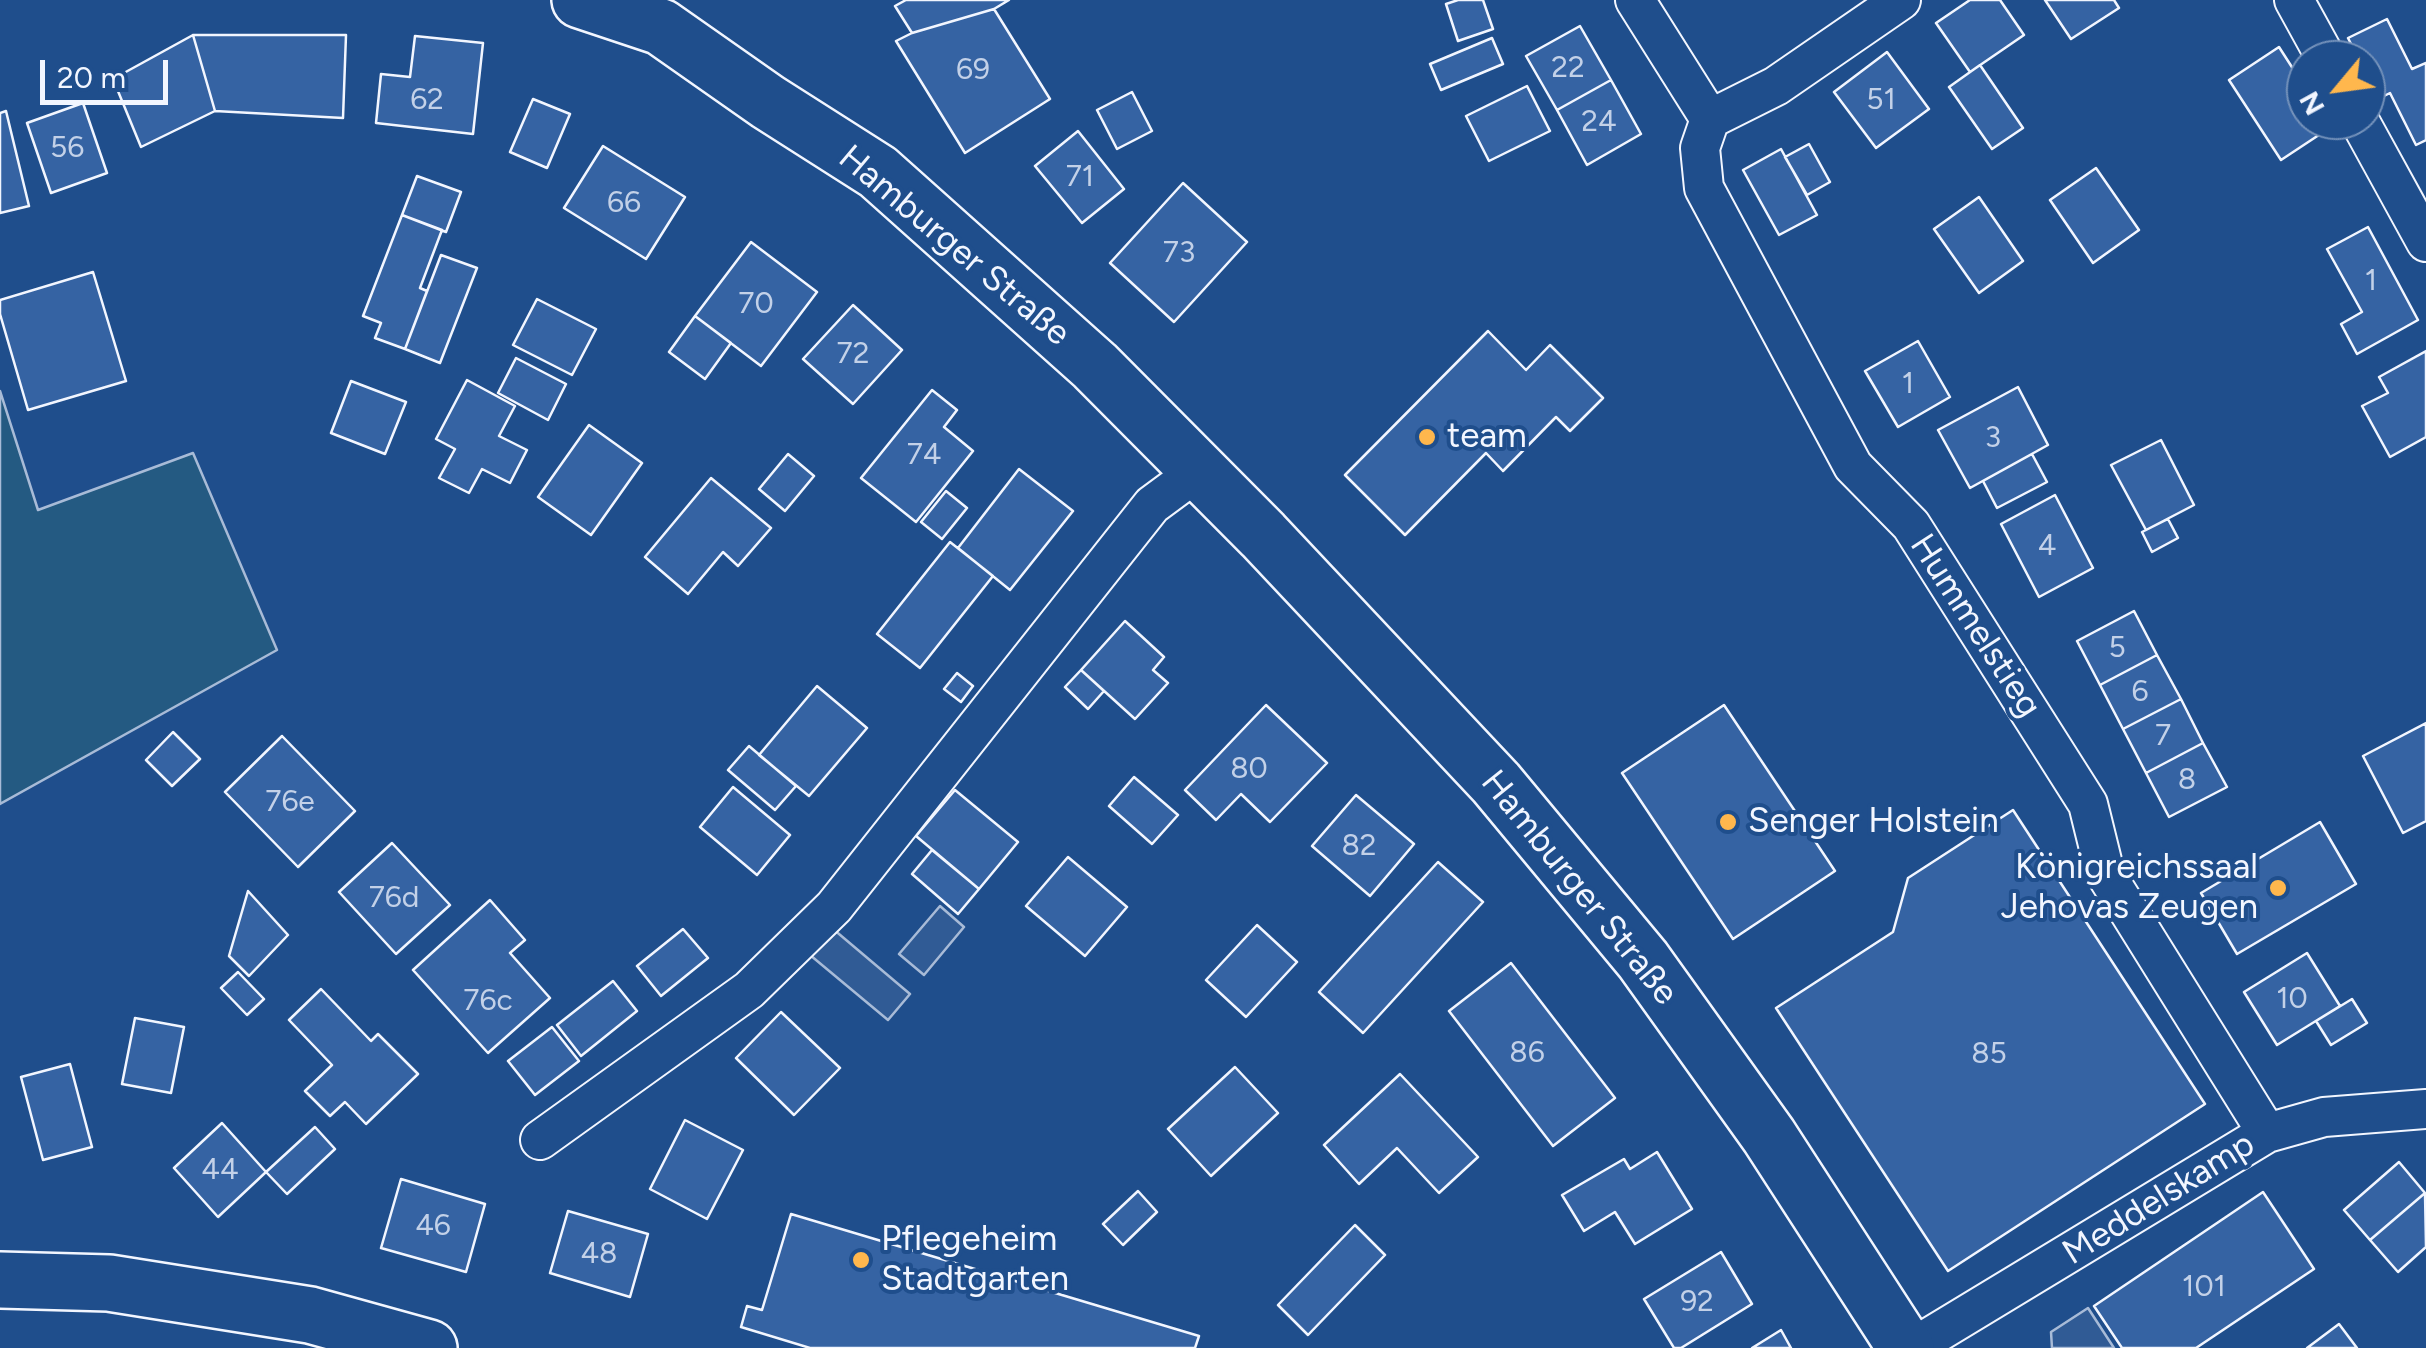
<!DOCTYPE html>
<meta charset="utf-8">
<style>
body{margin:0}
#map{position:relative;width:2426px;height:1348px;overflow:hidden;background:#1f4e8c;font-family:Figtree,sans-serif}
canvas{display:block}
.north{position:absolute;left:2286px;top:40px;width:100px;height:100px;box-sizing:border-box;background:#1f4e8c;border:2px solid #7391ba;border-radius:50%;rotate:241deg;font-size:28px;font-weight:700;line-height:40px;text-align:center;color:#f2f6ff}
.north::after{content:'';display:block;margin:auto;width:35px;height:45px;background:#ffb74d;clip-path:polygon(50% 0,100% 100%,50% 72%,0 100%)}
.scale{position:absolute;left:40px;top:60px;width:128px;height:45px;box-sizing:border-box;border:5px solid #f2f6ff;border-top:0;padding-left:12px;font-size:30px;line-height:35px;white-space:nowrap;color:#f2f6ff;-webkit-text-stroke:8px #1f4e8c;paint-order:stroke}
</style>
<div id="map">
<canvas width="2426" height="1348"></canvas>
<div class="north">N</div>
<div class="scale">20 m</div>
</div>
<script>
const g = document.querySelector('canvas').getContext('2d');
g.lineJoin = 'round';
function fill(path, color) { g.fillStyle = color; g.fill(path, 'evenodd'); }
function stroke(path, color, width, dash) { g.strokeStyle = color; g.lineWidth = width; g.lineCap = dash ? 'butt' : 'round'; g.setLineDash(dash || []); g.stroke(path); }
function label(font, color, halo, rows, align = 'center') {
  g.font = font + ' Figtree,sans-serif'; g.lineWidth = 8; g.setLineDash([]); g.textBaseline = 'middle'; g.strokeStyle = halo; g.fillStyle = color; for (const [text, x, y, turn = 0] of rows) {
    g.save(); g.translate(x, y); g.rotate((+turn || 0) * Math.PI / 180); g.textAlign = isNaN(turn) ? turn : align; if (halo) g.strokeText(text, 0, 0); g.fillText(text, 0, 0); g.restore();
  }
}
const green = new Path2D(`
 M0,391L38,510L193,453L277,650L0,804Z`);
fill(green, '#245a82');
stroke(green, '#a8bbd7', 2.5);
const parking = new Path2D(`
 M940,906L964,927L924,975L899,954Z
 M826,923L910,994L888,1020L804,950Z
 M2088,1308L2114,1348H2052L2051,1332Z`);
fill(parking, '#305b95');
stroke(parking, '#a8bbd7', 2.5);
const building = new Path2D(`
 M906,0H1009L994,9L912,33L895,6Z
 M1458,0H1483L1493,29L1458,41L1446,4Z
 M1970,0H2000L2024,35L1970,72L1936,23Z
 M2045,0H2114L2119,8L2071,39Z
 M994,9L1050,99L965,153L896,41L912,33Z
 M2387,19L2412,69L2426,63V140L2416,145L2390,93L2378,99L2366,75V60H2359L2348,38Z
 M1580,26L1611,80L1557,110L1526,56Z
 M193,35L215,111L141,147L113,79Z
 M193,35H346L343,118L215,111Z
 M415,36L483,43L473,134L376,123L381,74L410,77Z
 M1492,38L1503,64L1441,90L1430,64Z
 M2279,47L2306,89V120H2326L2331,127L2281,160L2229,80Z
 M1887,52L1929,109L1876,148L1834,92Z
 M1980,65L2023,128L1992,149L1949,87Z
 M1611,80L1641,134L1587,165L1557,110Z
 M1527,86L1550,131L1489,161L1466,116Z
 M1132,92L1152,131L1117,149L1097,110Z
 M533,99L570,114L547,168L510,152Z
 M83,103L107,173L51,193L27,123Z
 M6,111L29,206L0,213V113Z
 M1078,131L1124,189L1082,223L1035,166Z
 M1809,144L1830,182L1807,195L1785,157Z
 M603,146L685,197L646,259L564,208Z
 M1781,149L1817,215L1779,235L1743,170Z
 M2096,168L2139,230L2093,263L2050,200Z
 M417,176L461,192L446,232L402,215Z
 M1183,183L1247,242L1174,322L1110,263Z
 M1979,197L2023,261L1979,293L1934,229Z
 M402,215L442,230L420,288L427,291L405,349L375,338L381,323L363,316Z
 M2368,227L2418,320L2357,354L2341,324L2362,312L2327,249Z
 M751,242L817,292L761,366L695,316Z
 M441,255L477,268L440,363L405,349Z
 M93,272L126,381L28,410L0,314V300Z
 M537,299L596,329L572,375L513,345Z
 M853,305L902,350L853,404L803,359Z
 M695,316L731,343L705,379L669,352Z
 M1488,331L1526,370L1550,345L1603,398L1570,431L1556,417L1503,471L1486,453L1405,535L1345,475Z
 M1918,341L1950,397L1898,427L1865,371Z
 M2426,351V437L2390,457L2362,406L2388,393L2379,377Z
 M516,358L566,384L548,420L498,393Z
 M467,380L515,406L499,436L527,450L510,483L482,469L469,493L439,478L455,449L436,439Z
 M351,381L406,402L385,454L331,433Z
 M2018,387L2048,445L1970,488L1938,430Z
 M932,390L957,410L944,427L973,451L916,522L861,478Z
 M589,425L642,463L591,535L538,497Z
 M2161,440L2194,505L2146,530L2111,465Z
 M788,454L814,476L785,511L759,489Z
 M2032,454L2047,482L1997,508L1983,481Z
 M1019,469L1073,511L1010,590L958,548Z
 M711,478L771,528L738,566L723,552L688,594L645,557Z
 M946,491L967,508L942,539L921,522Z
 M2055,495L2093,568L2039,597L2001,524Z
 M2168,519L2178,538L2152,552L2142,532Z
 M950,542L993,576L920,668L877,634Z
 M2134,611L2157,655L2100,685L2077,641Z
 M1125,621L1164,657L1153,670L1168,683L1135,719L1081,670Z
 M2157,655L2181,699L2123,729L2100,685Z
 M1081,670L1104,691L1088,709L1065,687Z
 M957,673L973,686L961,702L944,689Z
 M817,686L867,728L809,796L759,755Z
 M2181,699L2203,743L2146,773L2123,729Z
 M1266,705L1327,763L1270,822L1241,794L1216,820L1185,790Z
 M1724,705L1835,871L1733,939L1622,773Z
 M2426,723V821L2403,833L2363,756Z
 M173,732L200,759L172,786L146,760Z
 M282,736L355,811L298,867L225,792Z
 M2203,743L2227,787L2169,817L2146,773Z
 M749,746L796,786L775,810L728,770Z
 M1134,777L1178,815L1152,844L1109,806Z
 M733,787L790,835L757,875L700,827Z
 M955,790L1018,842L979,889L916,836Z
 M1356,795L1414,844L1370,896L1312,846Z
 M2013,810L2205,1104L1948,1271L1776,1008L1893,932L1908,878Z
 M2320,822L2356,884L2237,954L2201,893Z
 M392,843L450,905L396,954L339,892Z
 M932,850L979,889L958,914L912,874Z
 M1068,857L1127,907L1085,956L1026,906Z
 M1438,862L1483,902L1363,1033L1319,992Z
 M248,891L288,935L249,976L229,956Z
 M490,900L525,940L510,953L550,998L488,1053L413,970Z
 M1257,925L1297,962L1246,1017L1206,980Z
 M683,929L708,958L661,996L637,966Z
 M2307,953L2340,1006L2277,1045L2244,992Z
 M1511,963L1615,1098L1553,1146L1449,1011Z
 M238,972L264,999L247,1015L221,988Z
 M613,981L637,1011L581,1056L557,1025Z
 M321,989L371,1041L378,1034L418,1074L366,1124L345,1102L330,1116L305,1091L332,1065L289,1020Z
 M2352,999L2367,1023L2331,1045L2316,1021Z
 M781,1012L840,1068L794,1115L736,1058Z
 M135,1018L184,1027L171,1093L122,1084Z
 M552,1027L579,1061L535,1095L508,1061Z
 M70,1064L92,1147L43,1160L21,1077Z
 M1235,1067L1278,1113L1211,1176L1168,1129Z
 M1400,1074L1478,1157L1439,1193L1397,1148L1359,1184L1324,1145Z
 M685,1120L743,1150L707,1219L650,1189Z
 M222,1123L266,1172L218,1217L174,1168Z
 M315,1127L335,1149L287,1194L266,1172Z
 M1657,1152L1692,1209L1635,1244L1615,1212L1584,1231L1562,1195L1624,1159L1630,1169Z
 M2399,1162L2425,1193L2370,1240L2344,1210Z
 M401,1179L485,1204L466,1272L381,1248Z
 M1138,1191L1157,1212L1123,1245L1103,1224Z
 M2263,1192L2314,1269L2196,1348H2122L2094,1306Z
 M2425,1193L2426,1247L2398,1272L2370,1240Z
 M568,1211L648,1234L630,1297L550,1273Z
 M791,1214L1199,1336L1195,1348H810L741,1327L747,1306L762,1310Z
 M1355,1225L1385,1255L1308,1335L1278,1305Z
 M1721,1252L1752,1304L1681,1348H1674L1644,1299Z
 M2339,1324L2357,1348H2307Z
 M1781,1330L1791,1348H1752Z`);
fill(building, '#3563a3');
stroke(building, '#f2f6ff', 2.5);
const street = new Path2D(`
 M1635,0L1710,119
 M2294,0L2327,60
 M1710,119L1700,148L1704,188L1853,466L1911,525L2088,804L2105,873L2267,1133
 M1710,119L1776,86L1901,0
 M2359,120L2426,242
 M540,1140L749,990L834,907L1152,505L1198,471
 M1912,1348L2267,1133L2324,1117L2426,1109`);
const secondary = new Path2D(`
 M580,0L661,27L768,102L878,172L1095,366L1263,535L1496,783L1643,960L1769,1136L1906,1348`);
const primary = new Path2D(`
 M0,1280L109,1283L310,1315L429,1348`);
stroke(street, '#f2f6ff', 42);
stroke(secondary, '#f2f6ff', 60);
stroke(primary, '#f2f6ff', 60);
stroke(street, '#1f4e8c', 38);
stroke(secondary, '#1f4e8c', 55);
stroke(primary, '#1f4e8c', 55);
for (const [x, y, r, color] of [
 [1427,437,10,"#ffb74d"],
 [1728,822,10,"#ffb74d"],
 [2278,888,10,"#ffb74d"],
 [861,1260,10,"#ffb74d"]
]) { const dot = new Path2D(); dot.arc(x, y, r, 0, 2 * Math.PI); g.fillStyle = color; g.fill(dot); stroke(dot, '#1f4e8c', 4); }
label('30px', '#c3d1e8', null, [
 ["22",1568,68],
 ["69",973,70],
 ["62",427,100],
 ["51",1881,100],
 ["24",1599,122],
 ["56",67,148],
 ["71",1080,177],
 ["66",624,203],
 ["73",1179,253],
 ["1",2371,281],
 ["70",756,304],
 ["72",853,354],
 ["1",1908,384],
 ["3",1993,438],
 ["74",924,455],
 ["4",2047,546],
 ["5",2117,648],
 ["6",2140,692],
 ["7",2163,736],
 ["80",1249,769],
 ["8",2187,780],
 ["76e",290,802],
 ["82",1359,846],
 ["76d",394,898],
 ["10",2292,999],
 ["76c",488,1001],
 ["86",1527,1053],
 ["85",1989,1054],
 ["44",220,1170],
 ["46",433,1226],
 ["48",599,1254],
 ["101",2204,1287],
 ["92",1697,1302]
]);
label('35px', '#f2f6ff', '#1f4e8c', [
 ["Hamburger Straße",954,246,40],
 ["Hummelstieg",1975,626,57],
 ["Hamburger Straße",1579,888,51],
 ["Meddelskamp",2159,1199,-32]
]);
label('35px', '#f2f6ff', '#1f4e8c', [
 ["team",1447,437],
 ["Senger Holstein",1748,822],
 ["Königreichssaal",2258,868,"right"],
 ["Jehovas Zeugen",2258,908,"right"],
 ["Pflegeheim",881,1240],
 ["Stadtgarten",881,1280]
], 'left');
</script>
